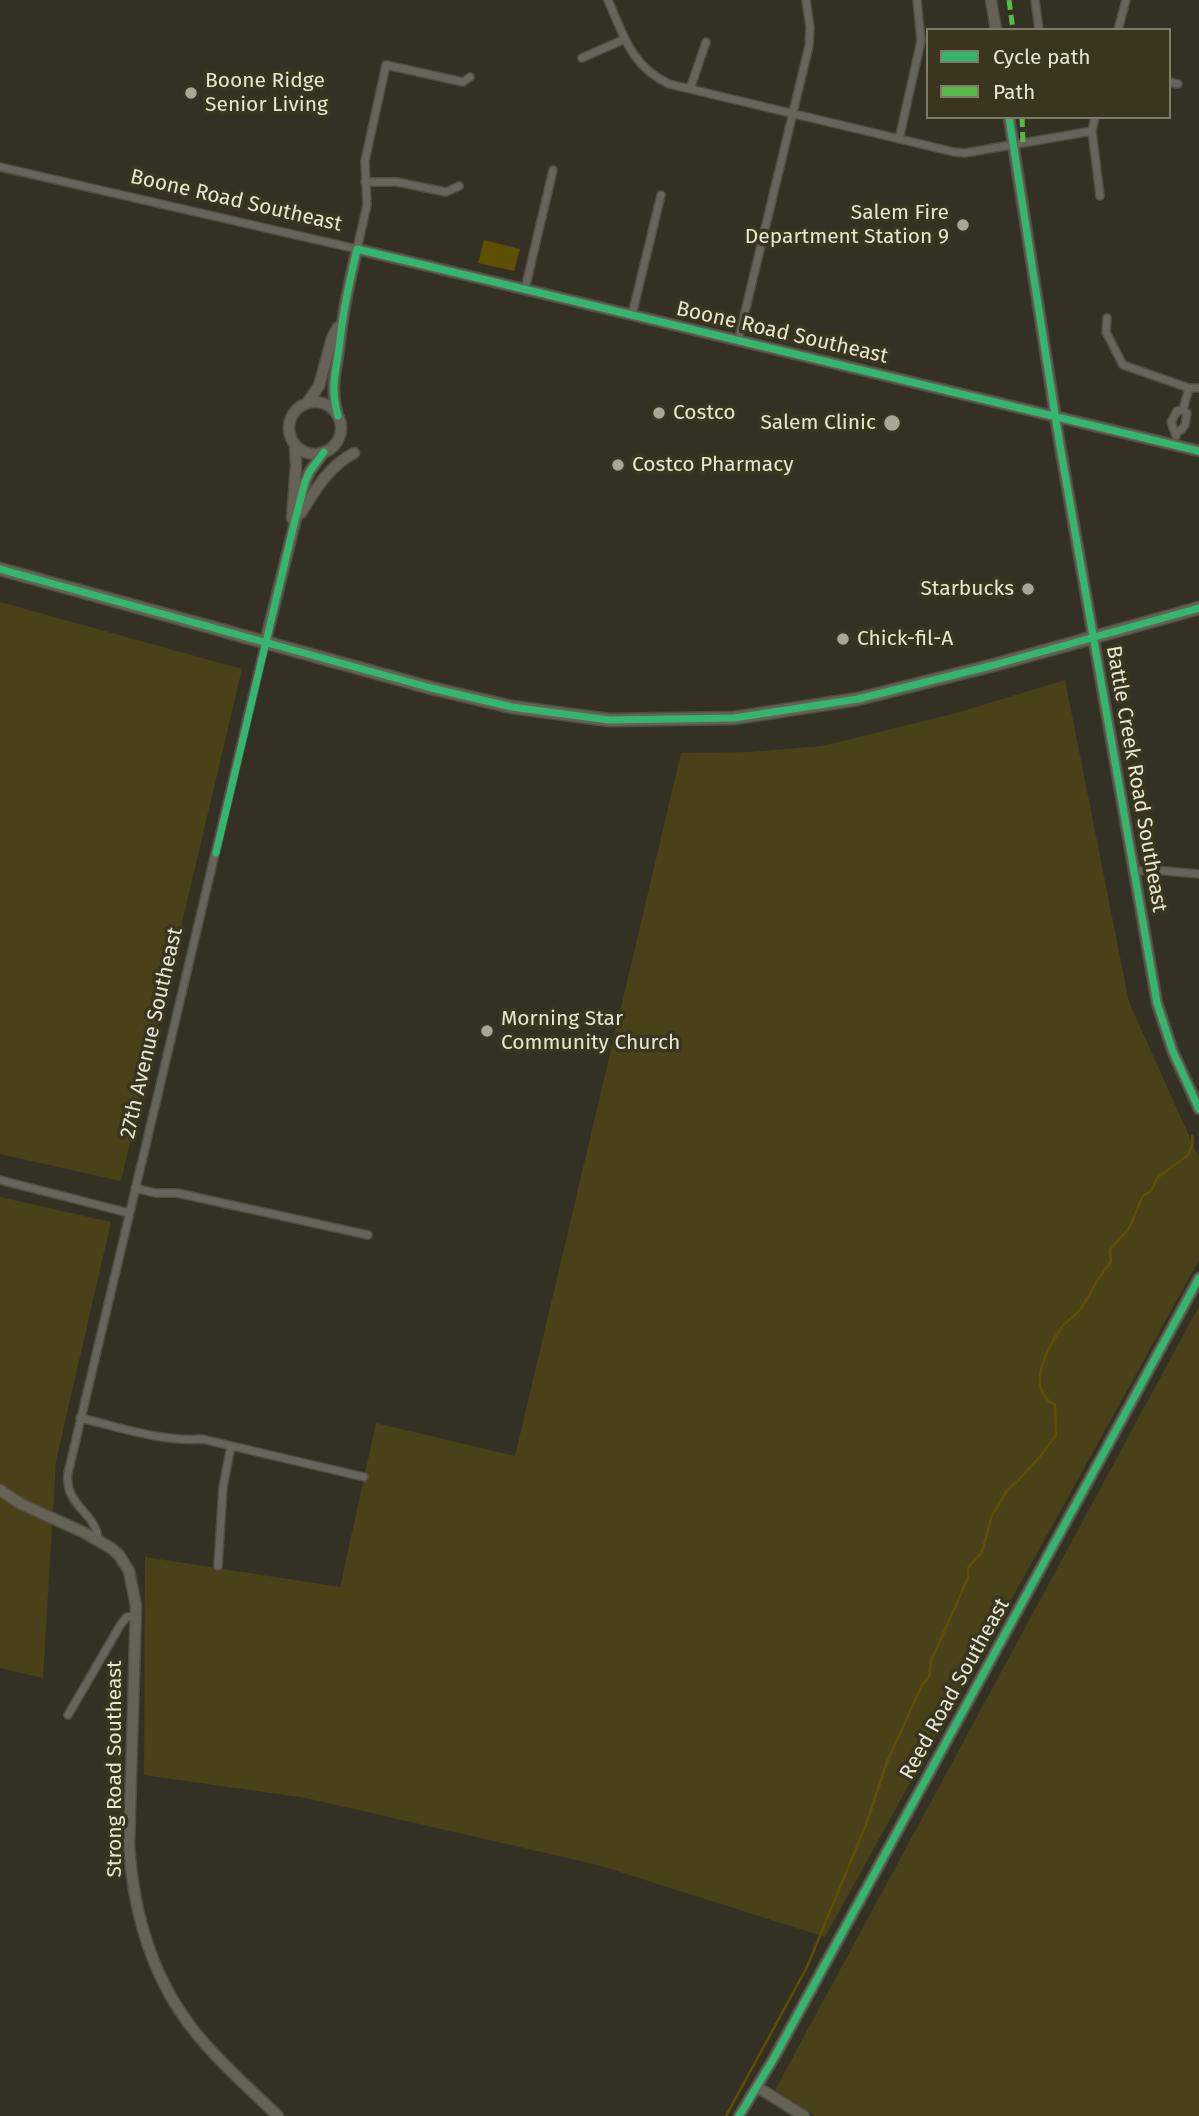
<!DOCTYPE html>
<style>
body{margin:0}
#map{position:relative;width:1199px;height:2116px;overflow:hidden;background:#343124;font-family:"Fira Sans",sans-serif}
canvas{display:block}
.legend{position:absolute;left:926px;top:28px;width:245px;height:91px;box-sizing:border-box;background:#3a351e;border:2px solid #807b68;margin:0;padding:9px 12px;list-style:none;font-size:21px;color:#e8e5d7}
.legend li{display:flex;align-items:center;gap:14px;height:35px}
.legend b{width:35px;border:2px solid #807b68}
</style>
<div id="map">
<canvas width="1199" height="2116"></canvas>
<ul class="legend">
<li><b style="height:9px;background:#33b770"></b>Cycle path</li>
<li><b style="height:9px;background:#58b947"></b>Path</li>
</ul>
</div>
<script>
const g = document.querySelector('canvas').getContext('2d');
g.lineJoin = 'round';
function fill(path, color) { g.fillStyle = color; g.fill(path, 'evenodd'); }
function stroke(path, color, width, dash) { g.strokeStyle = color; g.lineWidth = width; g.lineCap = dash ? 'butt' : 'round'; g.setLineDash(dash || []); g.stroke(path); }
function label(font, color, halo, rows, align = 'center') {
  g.font = font + ' "Fira Sans",sans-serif'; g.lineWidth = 7; g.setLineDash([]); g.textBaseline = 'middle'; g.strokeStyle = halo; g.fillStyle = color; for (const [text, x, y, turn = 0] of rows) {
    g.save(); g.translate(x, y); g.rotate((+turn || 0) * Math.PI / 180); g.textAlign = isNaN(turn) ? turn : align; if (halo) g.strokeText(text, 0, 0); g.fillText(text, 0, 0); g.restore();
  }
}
fill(new Path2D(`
 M0,602L242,669L121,1181L0,1154Z
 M1065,680L1129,1002L1199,1158V1260L825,1937L598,1865L306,1798L144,1775L145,1557L340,1587L376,1423L515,1456L681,753L750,752L822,746L956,713Z
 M0,1197L111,1222L56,1461L43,1678L0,1668Z
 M1199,1306V2116H815L775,2090Z`), '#494118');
fill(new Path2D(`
 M484,240L520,249L514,271L478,263Z`), '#5e5003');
stroke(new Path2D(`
 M726,2116L807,1967L867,1822L887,1762L922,1685L929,1677L931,1661L968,1578V1568L982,1552L992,1515L1008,1489L1018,1481L1042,1454L1056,1435L1055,1405C1024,1389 1048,1347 1062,1327C1067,1320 1076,1316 1081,1308C1092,1293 1098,1275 1111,1262L1110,1250L1129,1228L1143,1196L1151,1191L1157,1178L1188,1155L1193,1143L1192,1136`), '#5e5003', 2.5);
const street = new Path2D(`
 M608,0C624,36 631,66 669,84L954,152L965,153L1092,131
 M1035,0L1039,30
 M1118,30L1126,0
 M582,58L625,39
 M1169,82L1178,84
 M690,89L706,42
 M1095,117L1092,131L1100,196
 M899,139L921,41L917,0
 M0,167L357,249L367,205L365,161L386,65L463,82L470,77
 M365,182H397L446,192L459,186
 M525,289L553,170
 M632,315L661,195
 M1107,318L1106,332L1123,365L1189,388H1199
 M738,341L809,46L810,27L806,0
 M1177,432L1181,430L1185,425L1187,413L1183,410L1189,388
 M1176,436L1171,422L1177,411L1183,410
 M1134,871L1154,870L1199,874
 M0,1180L129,1213
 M135,1188L155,1193H177L368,1235
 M80,1418C120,1427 161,1442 202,1439L364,1477
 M98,1539C96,1512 64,1506 68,1473L265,643
 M218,1566L223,1487L231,1446
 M68,1715L121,1624L127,1617L136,1616`);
const secondary = new Path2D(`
 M991,0L996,30
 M1009,117L1059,440L1157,1003L1173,1052L1199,1109
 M289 428a26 26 0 1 1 52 0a26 26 0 1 1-52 0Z
 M306,404L319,386L332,338L338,327
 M338,416C329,384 337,371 340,340C343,309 350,280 357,249L1199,451
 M301,513C316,489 328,467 354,453
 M292,518L296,466L295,445
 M265,643L305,482L310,471L324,452
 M0,1490L21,1504L83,1532L111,1548L119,1555L129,1571L136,1606L129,1844C133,1913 152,1978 195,2032C220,2063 250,2089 278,2116
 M757,2087L804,2116
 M739,2116L774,2058L1199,1278`);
const primary = new Path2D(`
 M0,569L431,688L512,707L609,720L734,718L858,699L994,665L1199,608`);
stroke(street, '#504d42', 10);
stroke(secondary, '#504d42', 13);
stroke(primary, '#504d42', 15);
stroke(street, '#67645c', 7);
stroke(secondary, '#666356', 10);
stroke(primary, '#666251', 12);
stroke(new Path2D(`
 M1009,0L1013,30
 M1022,117L1023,143`), '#58b947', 5, [10, 5]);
stroke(new Path2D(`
 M1009,117L1059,440L1157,1003L1173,1052L1199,1109
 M338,416C329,384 337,371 340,340C343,309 350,280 357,249L1199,451
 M0,569L431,688L512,707L609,720L734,718L858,699L994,665L1199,608
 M216,853L293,528L305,482L310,471L324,452
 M739,2116L774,2058L1199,1278`), '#33b770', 7);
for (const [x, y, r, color] of [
 [191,93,7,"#a9a698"],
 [963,225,7,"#a9a698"],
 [659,413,7,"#a9a698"],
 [892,423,9,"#a9a698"],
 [618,465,7,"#a9a698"],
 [1028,589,7,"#a9a698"],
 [843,639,7,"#a9a698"],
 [487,1031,7,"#a9a698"]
]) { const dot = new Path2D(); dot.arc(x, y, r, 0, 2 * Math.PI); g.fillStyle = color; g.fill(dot); stroke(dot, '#3a351e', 2.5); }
label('21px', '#e8e5d7', '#3a351e', [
 ["Boone Ridge",205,81],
 ["Senior Living",205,105],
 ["Salem Fire",949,213,"right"],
 ["Department Station 9",949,237,"right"],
 ["Costco",673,413],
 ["Salem Clinic",876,423,"right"],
 ["Costco Pharmacy",632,465],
 ["Starbucks",1014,589,"right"],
 ["Chick-fil-A",857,639],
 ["Morning Star",501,1019],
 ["Community Church",501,1043]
], 'left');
label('21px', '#e8e5d7', '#3a351e', [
 ["Boone Road Southeast",236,201,13],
 ["Boone Road Southeast",782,333,13],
 ["Battle Creek Road Southeast",1136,779,80],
 ["27th Avenue Southeast",152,1033,-77],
 ["Reed Road Southeast",955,1689,-61],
 ["Strong Road Southeast",115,1769,-90]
]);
</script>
